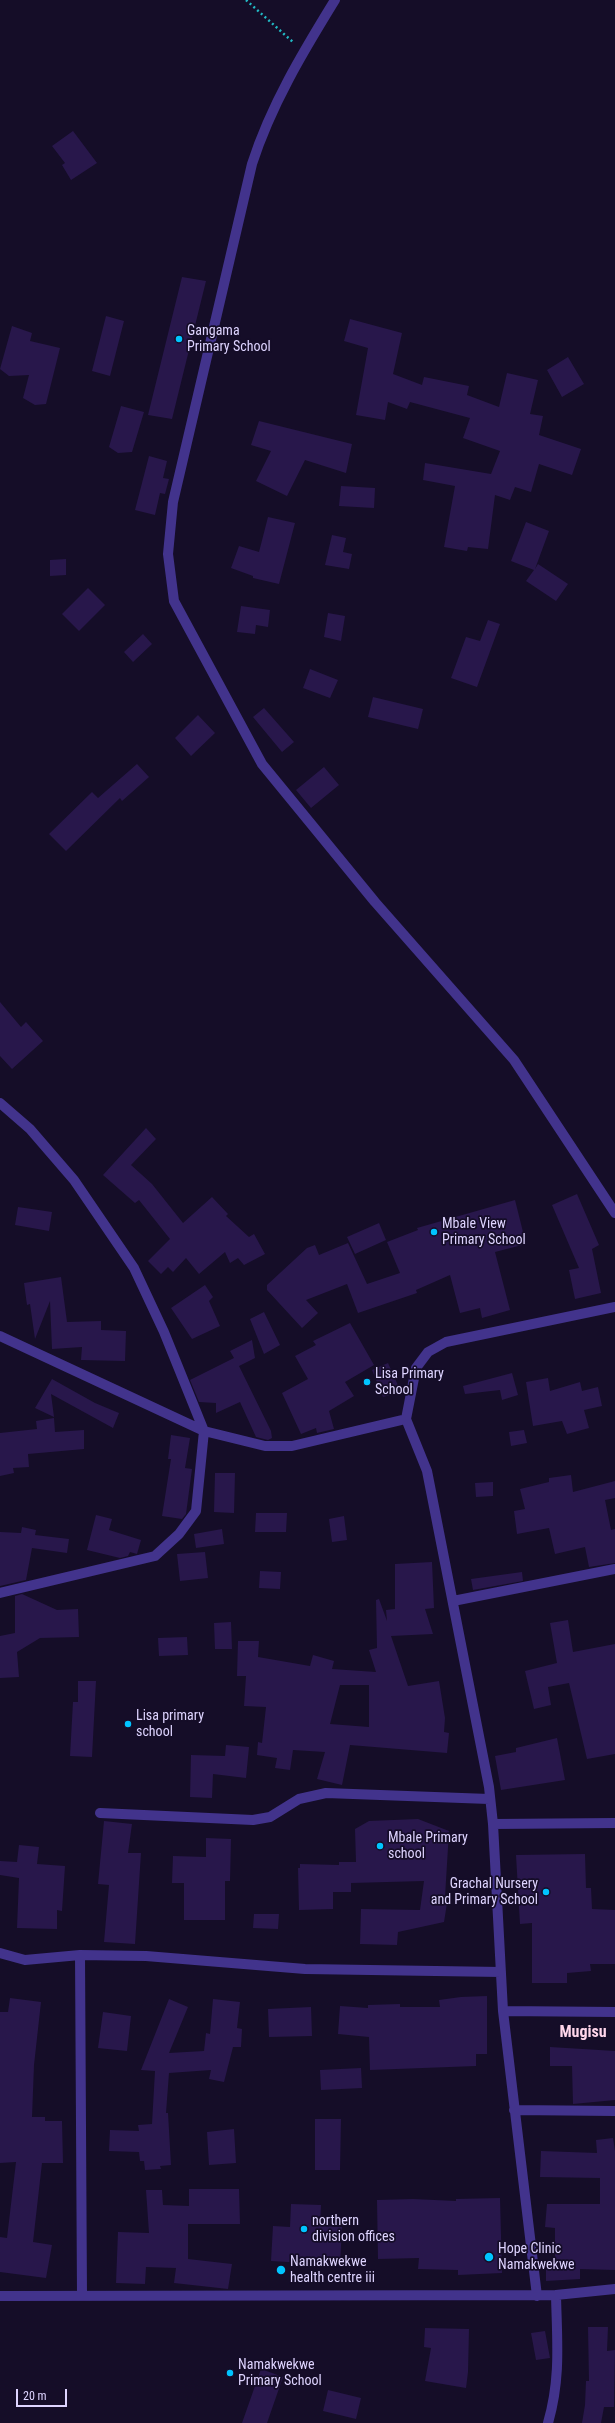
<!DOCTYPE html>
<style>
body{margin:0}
#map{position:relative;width:615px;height:2423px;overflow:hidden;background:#150d28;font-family:"Roboto Condensed",sans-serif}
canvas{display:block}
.scale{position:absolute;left:16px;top:2389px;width:51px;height:18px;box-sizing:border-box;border:2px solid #ded4ff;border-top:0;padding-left:5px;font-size:12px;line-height:14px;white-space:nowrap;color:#ded4ff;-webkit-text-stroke:3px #150d28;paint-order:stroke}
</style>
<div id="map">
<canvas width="615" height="2423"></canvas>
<div class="scale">20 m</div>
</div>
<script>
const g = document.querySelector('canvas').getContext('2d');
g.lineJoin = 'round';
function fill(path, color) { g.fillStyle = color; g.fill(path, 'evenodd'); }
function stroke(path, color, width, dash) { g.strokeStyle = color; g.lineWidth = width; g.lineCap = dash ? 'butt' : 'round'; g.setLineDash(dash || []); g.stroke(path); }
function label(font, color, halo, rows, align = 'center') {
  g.font = font + ' "Roboto Condensed",sans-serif'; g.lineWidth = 3.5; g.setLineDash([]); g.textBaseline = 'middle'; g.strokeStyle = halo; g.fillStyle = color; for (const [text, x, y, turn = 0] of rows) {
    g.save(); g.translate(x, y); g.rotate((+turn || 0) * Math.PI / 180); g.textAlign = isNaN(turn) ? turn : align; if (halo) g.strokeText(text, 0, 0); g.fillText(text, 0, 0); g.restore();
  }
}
fill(new Path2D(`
 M73,131L97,163L71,180L62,165L65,163L52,146Z
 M182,277L206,281L172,419L148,415Z
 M106,316L124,321L110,376L92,371Z
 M350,319L402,333L393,374L422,385L424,377L469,386L467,395L499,407L507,373L538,380L530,414L543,416L539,435L581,449L572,475L539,464L531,492L515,487L510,500L495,495L488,549L468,547L467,551L444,547L455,486L423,480L425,463L491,474L500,451L463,438L470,418L410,402L407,409L388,402L385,420L356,415L368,348L344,341Z
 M12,326L32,333L30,341L60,348L46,404L35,405L23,398L29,375L9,376L0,369Z
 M568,357L584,384L562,397L547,370Z
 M121,406L144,412L132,452L118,453L109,447Z
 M259,421L352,444L346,473L305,460L287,496L256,481L271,451L251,445Z
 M149,456L167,461L163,478L169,479L165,494L160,493L155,515L135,510Z
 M341,486L375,488L374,508L339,506Z
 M268,517L295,523L279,584L253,578V576L231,568L239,546L259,552Z
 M526,522L549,531L535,569L538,564L568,584L556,601L526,581L534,570L511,561Z
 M332,535L346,538L343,552L352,554L349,569L325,565Z
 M66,559V575L50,576V560Z
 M88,588L105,605L79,631L62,614Z
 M241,606L270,610L268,627L256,625L255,634L237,632Z
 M328,613L345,616L341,641L324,637Z
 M488,620L500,624L477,687L451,678L466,637L480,641Z
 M143,634L152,644L133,662L124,652Z
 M310,669L338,680L330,698L303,688Z
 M373,697L423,709L418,729L368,717Z
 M264,708L294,742L282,752L253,717Z
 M198,715L215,733L191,756L175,738Z
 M137,764L149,777L122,801L120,798L66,851L49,834L92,792L98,798Z
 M324,767L339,785L311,808L296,790Z
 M0,1002L21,1027L26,1022L43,1041L12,1069L0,1056Z
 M146,1128L156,1139L131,1165L152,1184L183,1223L212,1197L228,1214L226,1216L249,1237L254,1234L265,1254L244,1265L238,1258L230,1263L225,1252L199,1274L186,1258L173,1272L168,1267L161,1274L148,1261L170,1239L139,1200L135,1203L103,1175Z
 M577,1194L599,1245L592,1249L601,1293L575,1299L569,1270L579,1268L552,1205Z
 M515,1200L526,1244L495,1252L510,1310L482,1318L480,1308L460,1313L450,1275L416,1290L417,1293L358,1313L347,1284L306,1300L318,1313L302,1328L267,1290V1285L307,1248L315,1245L319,1255L348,1243L367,1284L400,1273L387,1242L418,1230L417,1228Z
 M18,1207L52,1212L49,1231L15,1225Z
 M379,1223L386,1240L355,1254L347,1237Z
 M61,1277L67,1322L101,1321V1330L126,1331L125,1361L81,1360L82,1347L52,1349L50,1301L35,1339L30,1304L27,1305L24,1283Z
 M205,1285L213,1297L209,1301L220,1326L192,1339L171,1308Z
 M264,1312L280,1345L264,1354L250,1319Z
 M350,1323L374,1365L345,1382L354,1396L329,1411L334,1429L317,1433L316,1428L301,1434L282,1393L308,1379L295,1356L316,1345L313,1341Z
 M252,1340L255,1358L239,1366L271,1431L272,1438L268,1440L256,1437L240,1402L216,1413V1403L199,1402L190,1380L234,1358L230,1351Z
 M388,1363L401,1392L383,1397L372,1370Z
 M512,1373L518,1395L502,1400L500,1390L465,1394L463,1386Z
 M548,1378L550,1391L580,1382L582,1391L598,1387L602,1406L584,1410L589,1428L567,1434L562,1421L533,1426L526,1382Z
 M52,1379L95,1403L119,1413L113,1428L51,1394L54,1417L35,1408Z
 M54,1418L55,1432L84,1430V1449L28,1454L29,1467L13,1468L14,1473L0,1476V1433L37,1429L36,1421Z
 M524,1430L527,1443L511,1446L509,1432Z
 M171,1435L190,1438L185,1468L192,1469L186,1514L182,1519L162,1516L171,1459H168Z
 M215,1473H235L234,1513L214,1512Z
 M571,1475L573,1492L615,1481V1498L605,1500L611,1530L615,1529V1563L589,1567L585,1547L555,1554L549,1528L517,1534L514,1511L525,1509L520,1489L549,1482V1478Z
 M493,1482V1496L476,1497L475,1483Z
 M256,1513H287L286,1532H255Z
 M96,1515L112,1519L109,1530L141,1540L137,1554L130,1552L128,1556L120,1558L87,1550Z
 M344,1516L347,1540L332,1542L329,1519Z
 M22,1527L36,1530L35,1535L69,1539L67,1553L32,1548L26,1580L0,1586V1532L21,1533Z
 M222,1529L224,1544L196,1548L194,1534Z
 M205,1552L208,1578L180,1581L177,1554Z
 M432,1562L434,1608L425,1609L433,1634L391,1636L408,1686L439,1681L445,1718L444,1732L449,1733L447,1753L350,1745L342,1785L317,1779L325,1752L293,1750L290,1770L275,1768L277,1758L257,1755L258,1742L262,1743L266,1707L244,1706L246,1676H237L238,1641H259L258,1657L310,1666L313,1655L334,1661L332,1669L376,1672L369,1650L377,1648L376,1600L379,1599L387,1621L386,1610L395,1609V1564ZM340,1685H369V1727L330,1724Z
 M260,1571L281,1572L280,1589L259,1588Z
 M522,1572L523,1581L473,1590L471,1579Z
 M22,1594L57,1610L78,1609L79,1637L40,1638L17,1652L19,1677L0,1678V1636L15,1633V1596Z
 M568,1620L573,1652L615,1644V1754L587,1759L569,1683L548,1687L551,1705L534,1709L525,1671L557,1663L550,1623Z
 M231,1622L232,1649H215L214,1623Z
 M187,1637L188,1655L159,1656L158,1638Z
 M78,1681H96L92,1757L70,1756L73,1702H78Z
 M557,1738L565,1780L501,1790L495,1756L516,1752V1748Z
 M226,1745L249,1747L246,1778L213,1774L212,1798L190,1797L191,1755L225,1756Z
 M418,1819L449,1831L445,1897H448L444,1922L398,1932L397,1945L360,1944L361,1909L420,1910L424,1881L351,1883V1892H333V1909L299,1910L298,1868H300V1864L339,1865V1862H356L355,1829L369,1821Z
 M104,1821L132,1824L128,1853H141L135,1944L104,1942L109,1885L98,1884Z
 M206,1838L231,1839L230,1881H225V1920H184V1883H172L173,1856L206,1857Z
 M19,1845L39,1847L37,1864L65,1866L62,1911L57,1910V1929L17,1928L19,1878L0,1875V1861L17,1862Z
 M585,1854L586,1888H591L592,1909L615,1910V1964H590L591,1971L567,1973V1983H532V1923L520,1924L516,1855Z
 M254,1914H279L278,1929L253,1928Z
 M487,1996V2054H476V2066L370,2070L369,2037L338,2034L340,2006L368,2008V2005L400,2004V2007H440L439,2000L461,1997Z
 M10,1998L41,2002L34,2065L32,2117H45V2121H62L63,2163H42L33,2242L52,2245L46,2278L0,2272V2237L7,2238L16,2162L0,2163V2012H8Z
 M169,1999L188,2007L169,2053L204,2051L206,2033L210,2034L213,1999L240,2002L237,2028L242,2029L241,2047H233L224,2082L209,2079L211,2070L169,2073L166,2113H168L171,2165L160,2166L161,2169L145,2170L144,2161H140L139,2152L109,2151L110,2130L139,2131L138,2125L152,2124L155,2071L141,2070Z
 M311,2007L312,2036L269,2037L268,2009Z
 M103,2012L131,2016L127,2051L98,2048Z
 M550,2047L615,2051V2100L573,2104L572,2066H550Z
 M361,2068L362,2088L321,2090L320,2070Z
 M315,2119H341L340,2170H315Z
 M234,2129L236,2163L209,2165L207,2132Z
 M613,2138L615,2151V2270L580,2269V2279L546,2281V2261L555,2260V2228L545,2227L547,2204H600V2178L540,2177L541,2151L597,2153L596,2140Z
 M189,2189H239L240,2224H188V2259L232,2264L228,2289L174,2283L176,2268L146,2267L145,2284L116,2283L118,2232L149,2233L146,2190H162L163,2205L189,2206Z
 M500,2198L502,2273L458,2275V2270L418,2269L419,2258L378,2259L377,2200L413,2199L456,2201V2199Z
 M291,2204L321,2205L320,2226L342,2227L340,2265L271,2261L273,2226L290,2227Z
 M588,2327H608L607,2351L615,2350L614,2407H604L601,2423H582L585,2405L586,2381H589Z
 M425,2328L469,2329L468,2372L466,2388L425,2381L431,2348L424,2347Z
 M545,2331L550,2358L536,2360L531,2333Z
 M261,2369L283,2377L267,2423H242Z
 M328,2390L361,2398L356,2419L323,2411Z`), '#28174b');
stroke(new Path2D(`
 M246,0L294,43`), '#22bac5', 2.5, [2, 3]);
stroke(new Path2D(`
 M335,0C303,52 271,105 252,164L173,502L168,554L174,601L262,764L375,902L514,1060L615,1213
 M0,1103L30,1129L74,1180L134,1268L164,1332L204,1431L196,1511L179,1534L155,1556L0,1593
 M0,1336L204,1431L265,1446H292L406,1419
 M453,1601L615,1569
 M100,1813L253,1820L270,1817L299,1799L326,1793L489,1799
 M493,1824L615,1823
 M0,1953L25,1960L80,1955L146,1956L305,1969L501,1972
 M80,1955L82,2296
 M503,2011L615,2012
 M514,2110L615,2111
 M0,2296L556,2295
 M537,2296L503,2011L493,1824L489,1787L427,1471L406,1419L416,1368L428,1352L446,1342L615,1307
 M548,2423C561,2378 557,2341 556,2295L615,2289`), '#42338c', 10);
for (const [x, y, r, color] of [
 [179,339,4,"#00c4ff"],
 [434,1232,4,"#00c4ff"],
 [367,1382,4,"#00c4ff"],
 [128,1724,4,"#00c4ff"],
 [380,1846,4,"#00c4ff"],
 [546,1892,4,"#00c4ff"],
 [304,2229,4,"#00c4ff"],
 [489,2257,5,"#00c4ff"],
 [281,2270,5,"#00c4ff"],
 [230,2373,4,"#00c4ff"]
]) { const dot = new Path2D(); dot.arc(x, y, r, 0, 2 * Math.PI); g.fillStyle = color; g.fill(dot); stroke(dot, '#150d28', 1.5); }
label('14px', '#ded4ff', '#150d28', [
 ["Gangama",187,331],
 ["Primary School",187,347],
 ["Mbale View",442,1224],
 ["Primary School",442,1240],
 ["Lisa Primary",375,1374],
 ["School",375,1390],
 ["Lisa primary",136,1716],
 ["school",136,1732],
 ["Mbale Primary",388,1838],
 ["school",388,1854],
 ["Grachal Nursery",538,1884,"right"],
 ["and Primary School",538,1900,"right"],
 ["northern",312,2221],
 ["division offices",312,2237],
 ["Hope Clinic",498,2249],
 ["Namakwekwe",498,2265],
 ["Namakwekwe",290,2262],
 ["health centre iii",290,2278],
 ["Namakwekwe",238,2365],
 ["Primary School",238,2381]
], 'left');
label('bold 16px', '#ffd6eb', '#150d28', [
 ["Mugisu",583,2033]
]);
</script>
